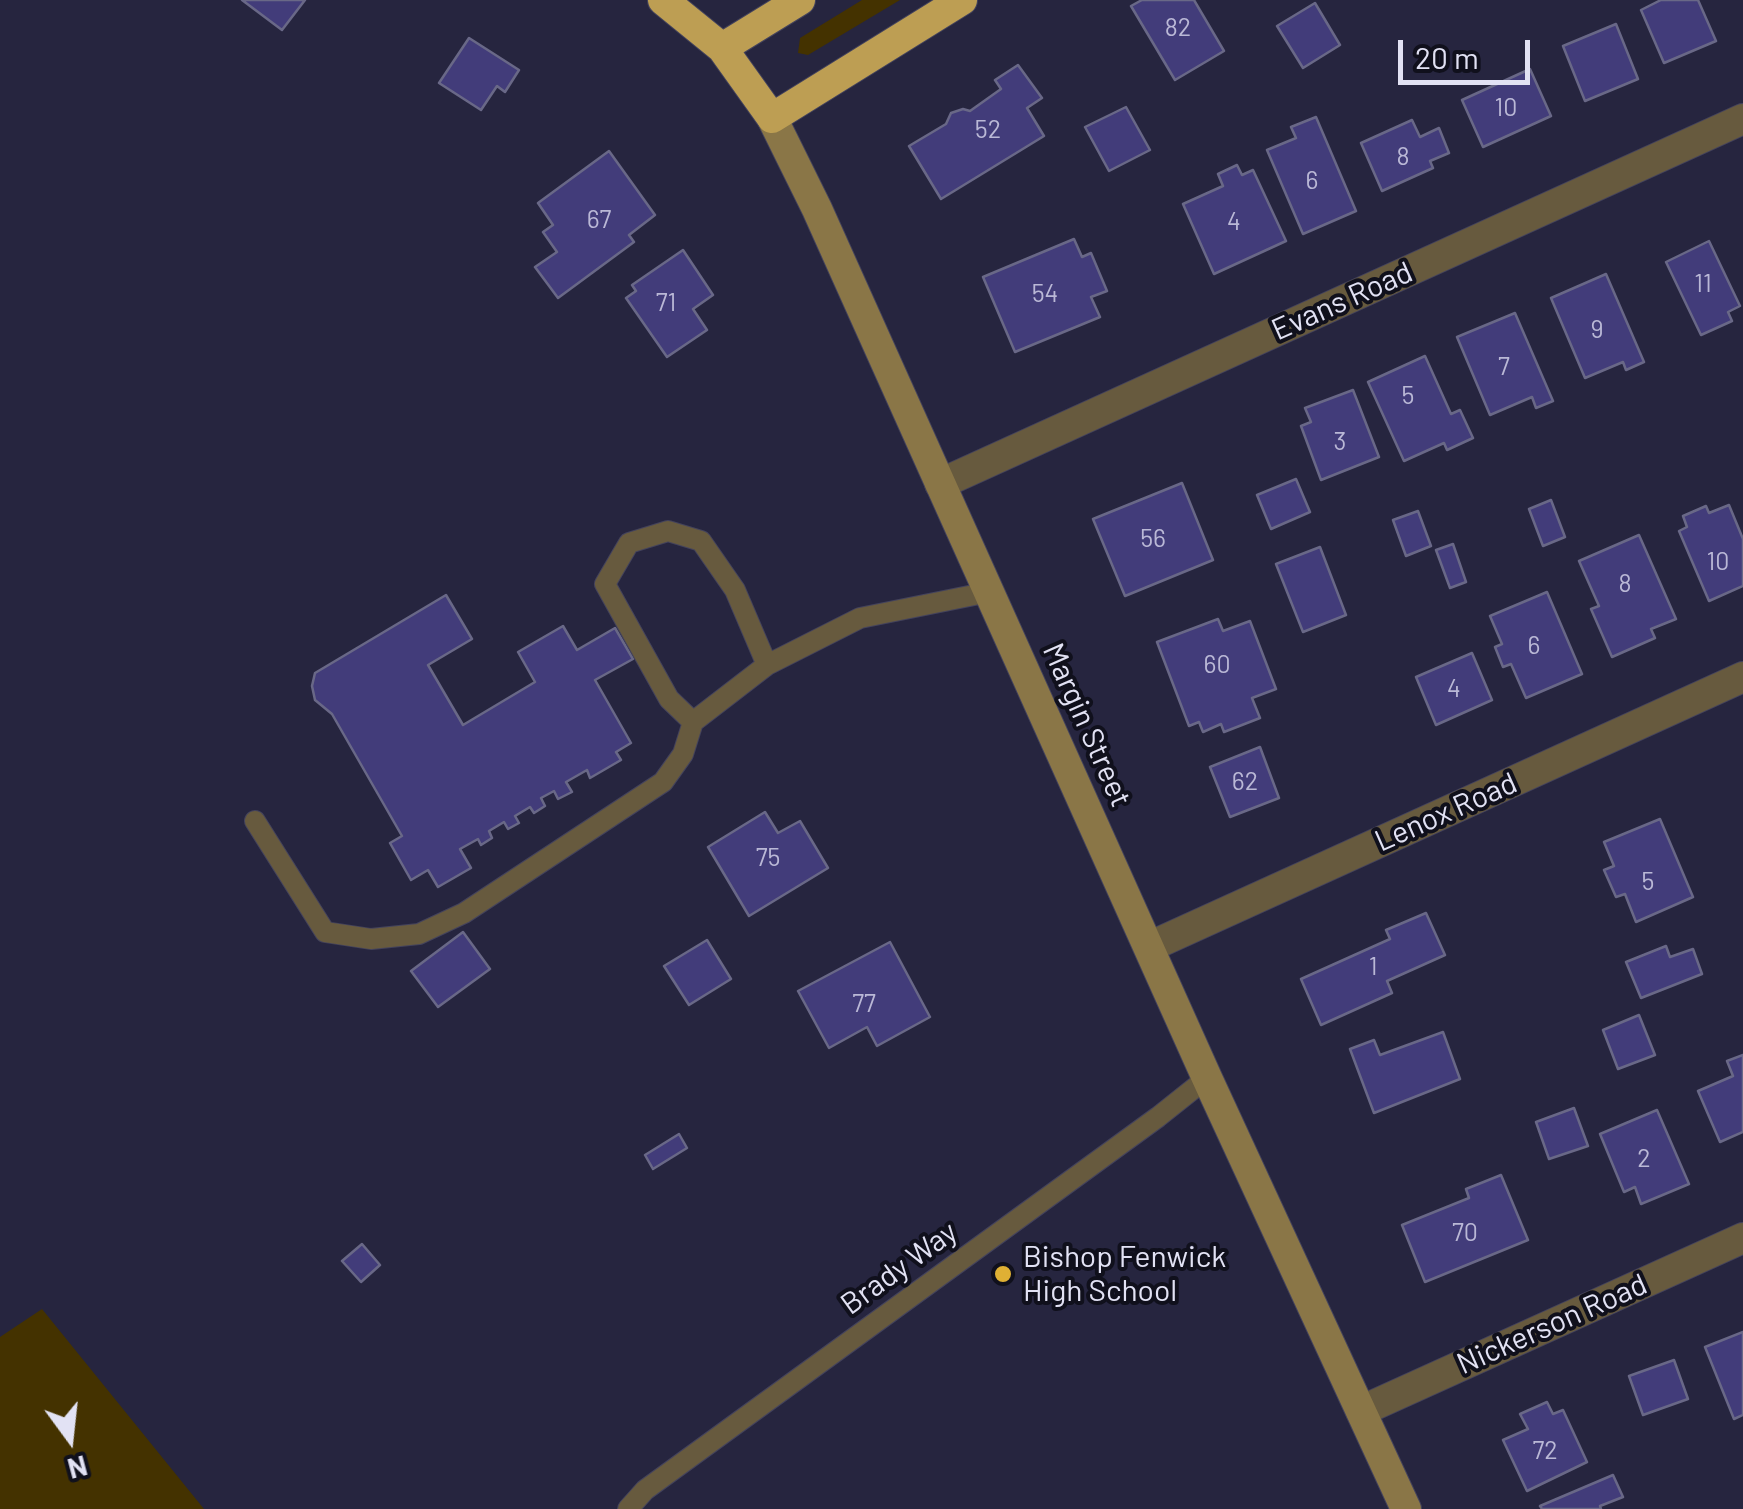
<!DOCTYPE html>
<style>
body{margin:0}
#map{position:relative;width:1743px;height:1509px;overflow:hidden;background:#26253f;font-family:Barlow,sans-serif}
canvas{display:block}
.north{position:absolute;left:20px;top:1389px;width:100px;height:100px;-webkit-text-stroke:8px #10101c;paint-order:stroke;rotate:165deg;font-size:28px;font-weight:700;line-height:40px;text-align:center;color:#e2e2f4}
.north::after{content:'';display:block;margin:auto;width:35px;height:45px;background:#e2e2f4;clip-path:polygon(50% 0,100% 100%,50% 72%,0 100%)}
.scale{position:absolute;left:1398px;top:40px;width:132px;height:45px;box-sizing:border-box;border:5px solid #e2e2f4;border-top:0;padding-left:12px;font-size:30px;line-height:35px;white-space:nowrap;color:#e2e2f4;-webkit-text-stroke:8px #10101c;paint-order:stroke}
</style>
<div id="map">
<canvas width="1743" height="1509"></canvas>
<div class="north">N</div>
<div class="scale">20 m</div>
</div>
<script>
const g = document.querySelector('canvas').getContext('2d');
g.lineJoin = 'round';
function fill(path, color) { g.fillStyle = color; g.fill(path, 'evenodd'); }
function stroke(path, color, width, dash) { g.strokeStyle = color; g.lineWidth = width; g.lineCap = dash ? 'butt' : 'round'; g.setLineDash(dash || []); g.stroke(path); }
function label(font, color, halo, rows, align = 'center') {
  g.font = font + ' Barlow,sans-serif'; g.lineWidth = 8; g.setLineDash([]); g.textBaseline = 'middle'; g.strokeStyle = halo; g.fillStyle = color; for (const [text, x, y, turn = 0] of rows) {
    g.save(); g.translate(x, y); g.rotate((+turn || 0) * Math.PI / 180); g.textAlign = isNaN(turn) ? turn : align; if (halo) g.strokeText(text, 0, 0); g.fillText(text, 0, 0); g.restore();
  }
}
fill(new Path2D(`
 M862,0H900L808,55L798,53L800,38Z
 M42,1309L204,1509H0V1337Z`), '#443200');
const building = new Path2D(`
 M242,0H305L282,30Z
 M1142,0H1194L1224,51L1175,80L1131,6Z
 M1661,0H1698L1716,41L1664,63L1641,10Z
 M1315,3L1340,45L1303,68L1277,26Z
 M1616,24L1638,79L1585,101L1563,46Z
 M469,38L519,70L505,92L497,86L481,110L439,83Z
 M1018,65L1042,98L1027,108L1044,136L941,199L909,146L946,124L951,113L963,109L970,111L1001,89L995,80Z
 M1530,69L1551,116L1483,147L1462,100Z
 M1126,107L1150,150L1109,171L1085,127Z
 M1316,117L1356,211L1303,234L1267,150L1296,138L1291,127Z
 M1412,120L1420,137L1439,128L1449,153L1430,161L1433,168L1382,191L1361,143Z
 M609,151L655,215L629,235L634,242L558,298L535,267L557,252L543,232L553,225L538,203Z
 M1237,165L1242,175L1253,170L1286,241L1214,274L1183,204L1223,186L1218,174Z
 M1074,239L1082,257L1091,253L1107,291L1091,297L1100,317L1015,352L983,277Z
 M1709,241L1740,306L1728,312L1732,321L1701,335L1666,262Z
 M683,250L713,295L693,309L707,330L667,357L626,298L636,291L632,285Z
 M1606,274L1644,362L1626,370L1623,362L1585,378L1551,298Z
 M1515,313L1553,401L1536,408L1532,397L1490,415L1457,337Z
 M1425,356L1451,414L1460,410L1473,438L1447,450L1444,443L1404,461L1368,382Z
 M1353,390L1379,457L1321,480L1301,426L1311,422L1305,408Z
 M1296,479L1310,512L1271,529L1257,495Z
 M1182,483L1213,560L1125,596L1093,519Z
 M1551,500L1565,537L1543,546L1529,509Z
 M1729,505L1743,539V586L1709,601L1679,531L1687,527L1683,516L1706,506L1709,513Z
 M1418,511L1431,546L1406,556L1393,520Z
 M1639,535L1676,619L1651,629L1655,638L1612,657L1591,609L1599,606L1579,561Z
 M1453,544L1466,582L1450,588L1436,550Z
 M1320,547L1346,615L1303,632L1276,564Z
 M1547,592L1582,674L1526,698L1511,664L1503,667L1495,647L1502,644L1490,616Z
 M446,595L472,639L428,665L463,725L535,682L518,652L563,626L577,650L615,628L633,659L595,680L631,743L616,752L621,760L590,778L587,770L566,782L572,792L558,799L554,791L541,798L545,806L534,813L530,807L515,816L519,823L508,829L504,822L489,831L492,838L481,845L478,839L460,849L471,868L438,887L428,870L411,880L390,843L402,836L332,714L315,700L312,686L315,673Z
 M1218,619L1223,631L1250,621L1276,689L1252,698L1260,718L1224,732L1221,724L1203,732L1199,722L1189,726L1157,642Z
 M1472,653L1492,700L1436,725L1416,677Z
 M1260,747L1279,798L1230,817L1210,767Z
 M765,812L778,833L800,821L828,868L749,916L708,847Z
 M1660,819L1693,897L1636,922L1625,894L1616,897L1604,870L1614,866L1604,842Z
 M1426,913L1445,955L1387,981L1392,993L1321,1025L1301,979L1390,939L1386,930Z
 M463,932L490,969L438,1007L411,971Z
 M707,940L731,979L689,1005L664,966Z
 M890,942L930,1017L877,1046L867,1027L829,1048L798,991Z
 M1666,946L1670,957L1693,949L1702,974L1641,998L1626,962Z
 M1639,1015L1655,1055L1618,1069L1603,1030Z
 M1443,1032L1460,1079L1374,1113L1350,1049L1374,1040L1380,1055Z
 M1743,1055V1132L1720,1142L1698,1091L1733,1076L1727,1061Z
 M1574,1108L1588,1146L1549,1159L1536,1122Z
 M1657,1110L1689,1184L1641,1204L1635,1187L1624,1192L1600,1134Z
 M679,1134L687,1148L653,1169L645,1155Z
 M1501,1175L1528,1240L1425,1282L1402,1225L1469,1198L1466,1189Z
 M362,1244L380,1265L361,1282L342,1261Z
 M1743,1332V1415L1734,1419L1705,1347Z
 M1674,1360L1688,1399L1643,1415L1629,1376Z
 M1547,1402L1553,1414L1563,1410L1587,1462L1527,1491L1503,1440L1528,1429L1520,1414Z
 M1613,1475L1623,1497L1600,1506L1601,1509H1542L1540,1506Z`);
fill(building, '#423c7a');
stroke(building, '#696887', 2.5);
const lane = new Path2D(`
 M693,722L669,699L605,584L629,543L668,531L701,541L735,590L767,665
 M255,821L325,932L371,939L419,934L464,913L663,782L683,754L693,722L767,665L860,618L989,592
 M628,1509L645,1490L1158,1117L1207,1078`);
const street = new Path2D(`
 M940,484L1743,119
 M1149,947L1743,677
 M1361,1411L1743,1238`);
const secondary = new Path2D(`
 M772,118L817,209L1207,1078L1406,1509`);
const highway = new Path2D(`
 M663,0L722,48L772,118L962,0
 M722,48L800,0`);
stroke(lane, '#44435c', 22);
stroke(street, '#44435c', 32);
stroke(secondary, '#44435c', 32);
stroke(highway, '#44435c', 32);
stroke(lane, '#675a3e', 20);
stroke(street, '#675a3e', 30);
stroke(secondary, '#8a7647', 30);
stroke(highway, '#bd9e53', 30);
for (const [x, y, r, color] of [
 [1003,1274,10,"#dfb034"]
]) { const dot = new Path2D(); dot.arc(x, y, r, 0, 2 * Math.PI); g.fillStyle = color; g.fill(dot); stroke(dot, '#10101c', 4); }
label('25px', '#bab8d6', null, [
 ["82",1178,28],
 ["10",1506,108],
 ["52",988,130],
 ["8",1403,157],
 ["6",1312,181],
 ["67",599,220],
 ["4",1234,222],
 ["11",1703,284],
 ["54",1045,294],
 ["71",666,303],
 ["9",1597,330],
 ["7",1504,367],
 ["5",1408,396],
 ["3",1340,442],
 ["56",1153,539],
 ["10",1718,562],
 ["8",1625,584],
 ["6",1534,646],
 ["60",1217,665],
 ["4",1454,689],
 ["62",1245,782],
 ["75",768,858],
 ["5",1648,882],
 ["1",1373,967],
 ["77",864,1004],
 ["2",1644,1159],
 ["70",1465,1233],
 ["72",1545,1451]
]);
label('30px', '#e2e2f4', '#10101c', [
 ["Evans Road",1342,301,-24],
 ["Margin Street",1087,725,66],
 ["Lenox Road",1446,812,-24],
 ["Brady Way",899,1268,-36],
 ["Nickerson Road",1552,1324,-24]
]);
label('30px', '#e2e2f4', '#10101c', [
 ["Bishop Fenwick",1023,1257],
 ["High School",1023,1291]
], 'left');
</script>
